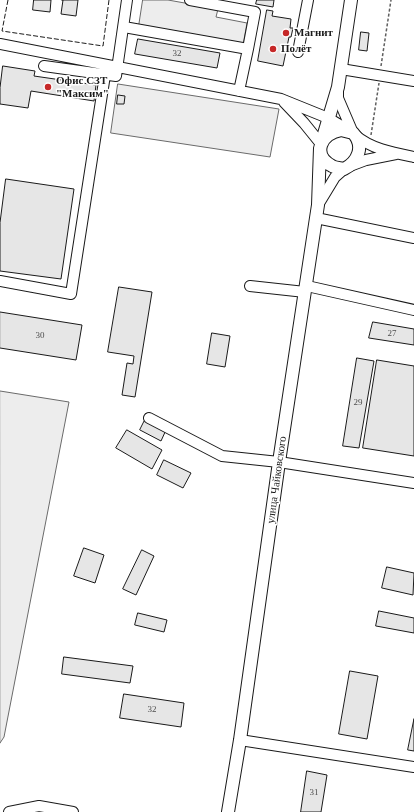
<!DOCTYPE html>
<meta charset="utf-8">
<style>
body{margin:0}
canvas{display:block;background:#fff}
</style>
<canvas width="414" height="812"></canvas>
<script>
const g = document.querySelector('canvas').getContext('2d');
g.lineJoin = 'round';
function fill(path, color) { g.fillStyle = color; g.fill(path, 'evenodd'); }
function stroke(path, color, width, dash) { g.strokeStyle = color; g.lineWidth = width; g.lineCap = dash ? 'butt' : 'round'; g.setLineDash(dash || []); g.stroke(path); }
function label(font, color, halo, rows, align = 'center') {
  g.font = font + ' "Times New Roman",serif'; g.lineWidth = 3; g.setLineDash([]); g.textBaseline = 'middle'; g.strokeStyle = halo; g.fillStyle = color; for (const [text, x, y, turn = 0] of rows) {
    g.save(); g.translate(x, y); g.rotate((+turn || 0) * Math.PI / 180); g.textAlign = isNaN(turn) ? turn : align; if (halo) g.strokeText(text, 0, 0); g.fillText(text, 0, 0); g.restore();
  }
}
const built = new Path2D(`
 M143,0H168L218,9L216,17L247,23L243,45L139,26Z
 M118,84L279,109L270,157L111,133Z
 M0,391L69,402L4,737L0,743Z`);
fill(built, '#ededed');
stroke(built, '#6a6a6a', 1);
const building = new Path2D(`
 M34,0H51L50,12L33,10Z
 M62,0H78L76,16L61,14L63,0Z
 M257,0H274L273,7L256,4Z
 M267,10L273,11L272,16L291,19L290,28H293L291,37H289L283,66L258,61Z
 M361,32L369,33L367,51L359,50Z
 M138,39L220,53L217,68L135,54Z
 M3,66L35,71L34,76L96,85L94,101L31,91L28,108L0,104V88Z
 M118,95L125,96L124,104H117Z
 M6,179L74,189L61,279L0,271V223Z
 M119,287L152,292L135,397L122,395L127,363L133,364L134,356L108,352Z
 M0,312L82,325L76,360L0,348Z
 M373,322L414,329V345L369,338Z
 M212,333L230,336L225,367L207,364Z
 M357,358L374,361L359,448L343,446Z
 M377,360L414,366V456L363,448Z
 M145,420L166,430L161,441L140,430Z
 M127,430L162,450L152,469L116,448Z
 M164,460L191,473L183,488L157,475Z
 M84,548L104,555L95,583L74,576Z
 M142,550L154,556L136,595L123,589Z
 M387,567L414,573L413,595L382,588Z
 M379,611L414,618V633L376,626Z
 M138,613L167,620L164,632L135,625Z
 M64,657L133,666L130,683L62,674Z
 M350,671L378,676L367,739L339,734Z
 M124,694L184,703L181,727L120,718Z
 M414,719V751L408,750Z
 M307,771L327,775L321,812H301Z`);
fill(building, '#e6e6e6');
stroke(building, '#1a1a1a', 1);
const minor = new Path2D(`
 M124,27L248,49L255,12L190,0
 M0,44L281,99L328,118L350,131
 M298,52L308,0
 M44,66L116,76L127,0
 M341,69L414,81
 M338,88V98L353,133
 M239,91L248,49
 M284,102L304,123L321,144
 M355,135C371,149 394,153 414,157
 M350,166L366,160L396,154
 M318,205L335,177L344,169
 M316,218L414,238
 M0,281L71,294L105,75
 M250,286L305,292
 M307,286L414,310
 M149,418L222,456L279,462L414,483
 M240,740L414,767
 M9,812L39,806L73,812`);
const major = new Path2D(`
 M341,130L353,133C365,146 358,162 344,169C340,168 335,168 332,166C311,155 321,133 341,130Z
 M321,144L338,87L351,0
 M228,812L240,740L279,462L316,218L318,205L320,148`);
stroke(minor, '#1a1a1a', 12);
stroke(major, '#1a1a1a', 14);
stroke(new Path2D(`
 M381,66L391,0
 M371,135L379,83`), '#5f5f5f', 1.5, [3, 2]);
stroke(minor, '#fff', 10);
stroke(major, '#fff', 12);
stroke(new Path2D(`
 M8,0L2,31L103,46L109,0`), '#1a1a1a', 1, [5, 2]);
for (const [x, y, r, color] of [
 [286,33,4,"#c62828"],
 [273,49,4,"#c62828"],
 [48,87,4,"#c62828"]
]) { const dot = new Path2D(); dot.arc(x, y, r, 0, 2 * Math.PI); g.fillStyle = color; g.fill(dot); stroke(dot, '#fff', 1.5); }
label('9px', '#4d4d4d', null, [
 ["32",177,54],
 ["27",392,334],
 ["30",40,336],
 ["29",358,403],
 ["32",152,710],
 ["31",314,793]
]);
label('bold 11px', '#1a1a1a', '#fff', [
 ["Магнит",294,33],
 ["Полёт",281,49],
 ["Офис СЗТ",56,81],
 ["\"Максим\"",56,94]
], 'left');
label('11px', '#1a1a1a', '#fff', [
 ["улица Чайковского",277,480,-82]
]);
</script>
